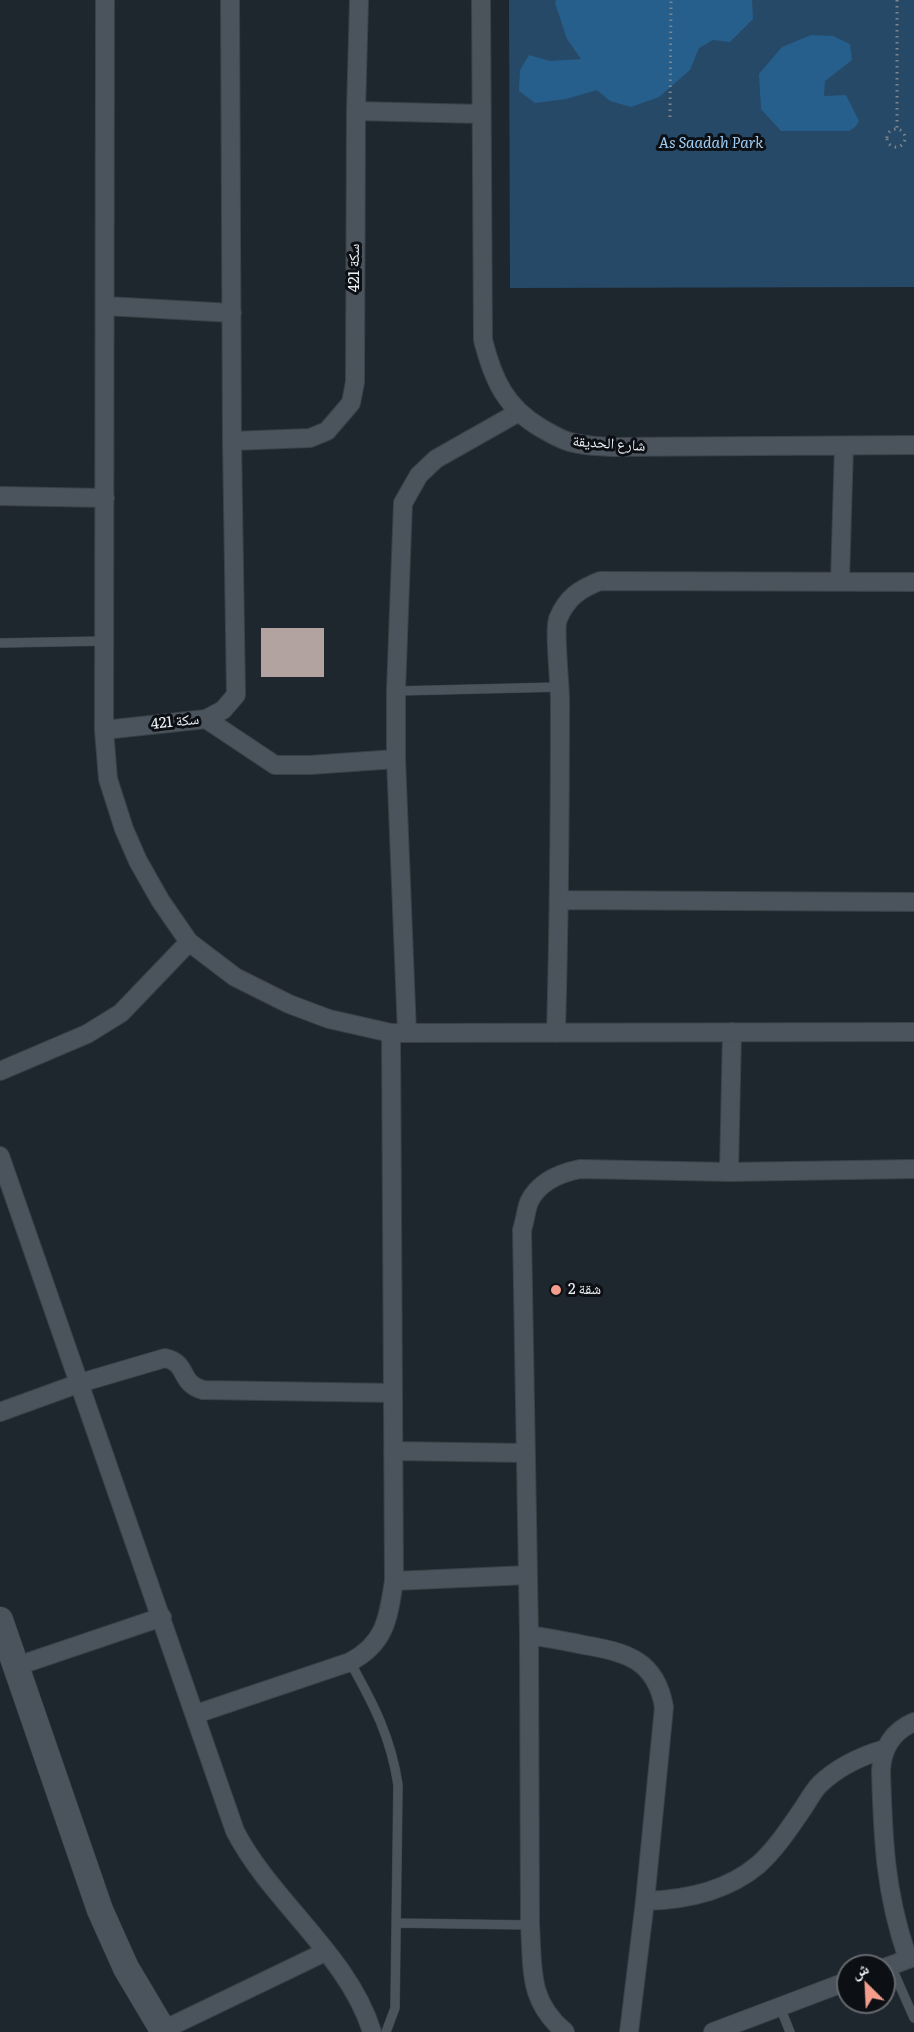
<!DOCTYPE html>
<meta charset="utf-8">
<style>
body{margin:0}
#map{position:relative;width:914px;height:2032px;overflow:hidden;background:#1f272e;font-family:Literata,"Noto Naskh Arabic",serif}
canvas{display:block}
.north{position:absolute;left:836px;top:1954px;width:60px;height:60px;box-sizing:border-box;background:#0c0f13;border:2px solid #65696d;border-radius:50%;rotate:336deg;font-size:16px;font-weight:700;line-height:24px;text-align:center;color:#ebf0f5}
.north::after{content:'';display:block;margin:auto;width:21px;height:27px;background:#f49d8c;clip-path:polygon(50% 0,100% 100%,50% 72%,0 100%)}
</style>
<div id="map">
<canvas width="914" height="2032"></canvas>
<div class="north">ش</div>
</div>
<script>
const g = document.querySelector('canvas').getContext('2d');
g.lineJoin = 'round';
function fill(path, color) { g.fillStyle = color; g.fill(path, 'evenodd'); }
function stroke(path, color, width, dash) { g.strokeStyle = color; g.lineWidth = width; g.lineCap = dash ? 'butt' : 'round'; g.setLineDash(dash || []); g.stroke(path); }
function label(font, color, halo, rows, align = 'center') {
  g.font = font + ' Literata,"Noto Naskh Arabic",serif'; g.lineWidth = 6; g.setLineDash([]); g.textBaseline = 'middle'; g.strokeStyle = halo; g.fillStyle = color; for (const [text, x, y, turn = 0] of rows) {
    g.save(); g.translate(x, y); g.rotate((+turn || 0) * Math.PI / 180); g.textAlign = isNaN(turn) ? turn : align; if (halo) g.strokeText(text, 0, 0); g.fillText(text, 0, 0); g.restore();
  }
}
fill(new Path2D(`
 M509,0H914V287L510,288Z`), '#264967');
fill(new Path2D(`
 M556,0H752L753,19L730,42L713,40L699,48L690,70L659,97L631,107L610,101L597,90L566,99L535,103L519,91L520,70L529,55L550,61L581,59L567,39L555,3Z
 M811,35L833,36L850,44L852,60L825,81L824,96L846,95L859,121L855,127L849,131H781L761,109L759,74L782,47Z`), '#265f8c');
fill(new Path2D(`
 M261,628H324V677H261Z`), '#b2a3a0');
const lane = new Path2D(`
 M0,643L104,641
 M396,691L560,687
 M350,1662C373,1703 391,1737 398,1785L395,2008L386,2032
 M396,1923L530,1925
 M891,1966L914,2018
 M780,2007L790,2032`);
const street = new Path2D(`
 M105,0L104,730L108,779L124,829L138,861L160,900L189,942L235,977L289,1004L329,1019L391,1033L914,1032
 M481,0L483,340C493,379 505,407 541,428C550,433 559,439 570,442C584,446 599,446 612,447L914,445
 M356,111L481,114
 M106,306L232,313
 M232,441L310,438L327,431L351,403L355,382L356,111L359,0
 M0,496L105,498
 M840,581L844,446
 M206,719L275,765H310L396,759
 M104,730L206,719L223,710L236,695L232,441L230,0
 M559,900L914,902
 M407,1033L396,759V691L403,503L419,475L436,459L519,412
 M556,1033C559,922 560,811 560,700C560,685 554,629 558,619C567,597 580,589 600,581L914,582
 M0,1071L87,1034L121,1013L189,942
 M0,1156L235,1831C271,1901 349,1956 372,2032
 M729,1172L732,1032
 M0,1412L80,1383L165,1358C189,1363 178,1383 203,1390L393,1393
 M393,1451L526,1453
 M394,1581L528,1575
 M529,1635C547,1638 566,1641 584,1645C626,1652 656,1660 664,1707L645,1901L629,2032
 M17,1666L162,1617
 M196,1714L350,1662C386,1643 388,1618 394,1581L391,1033
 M645,1901C684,1900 727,1891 758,1865C776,1849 791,1826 804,1807C809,1799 814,1790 820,1784C838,1767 861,1756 885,1749
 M908,1959C885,1893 883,1840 881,1771C882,1748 893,1731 914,1722
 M884,1968L914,1957
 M163,2030L325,1952
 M565,2032C528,2001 533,1970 530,1925L529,1635L522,1230C525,1221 526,1210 529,1202C539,1181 560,1173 580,1169L729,1172L914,1169
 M713,2032L848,1981`);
const secondary = new Path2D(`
 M0,1620L100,1910L126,1968L164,2032`);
stroke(lane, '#3a4147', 10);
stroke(street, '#3a4147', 20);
stroke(secondary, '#3a4147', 27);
stroke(new Path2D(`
 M897,0V128
 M670,117L671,0
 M887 138a9 9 0 1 1 18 0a9 9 0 1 1-18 0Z`), '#7f858b', 3, [1.5, 4.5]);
stroke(lane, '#4b545d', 9);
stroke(street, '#4b545d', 18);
stroke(secondary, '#4b545d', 26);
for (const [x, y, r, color] of [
 [556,1290,6,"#f49d8c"]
]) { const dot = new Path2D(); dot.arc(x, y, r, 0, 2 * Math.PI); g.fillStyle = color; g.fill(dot); stroke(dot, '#0c0f13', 2); }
label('italic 15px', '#9fcdf5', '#0c0f13', [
 ["As Saadah Park",711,144]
]);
label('15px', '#ebf0f5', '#0c0f13', [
 ["سكة 421",355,268,-90],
 ["شارع الحديقة",609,444,4],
 ["سكة 421",175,722,-6]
]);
label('15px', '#ebf0f5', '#0c0f13', [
 ["شقة 2",568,1290]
], 'left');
</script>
